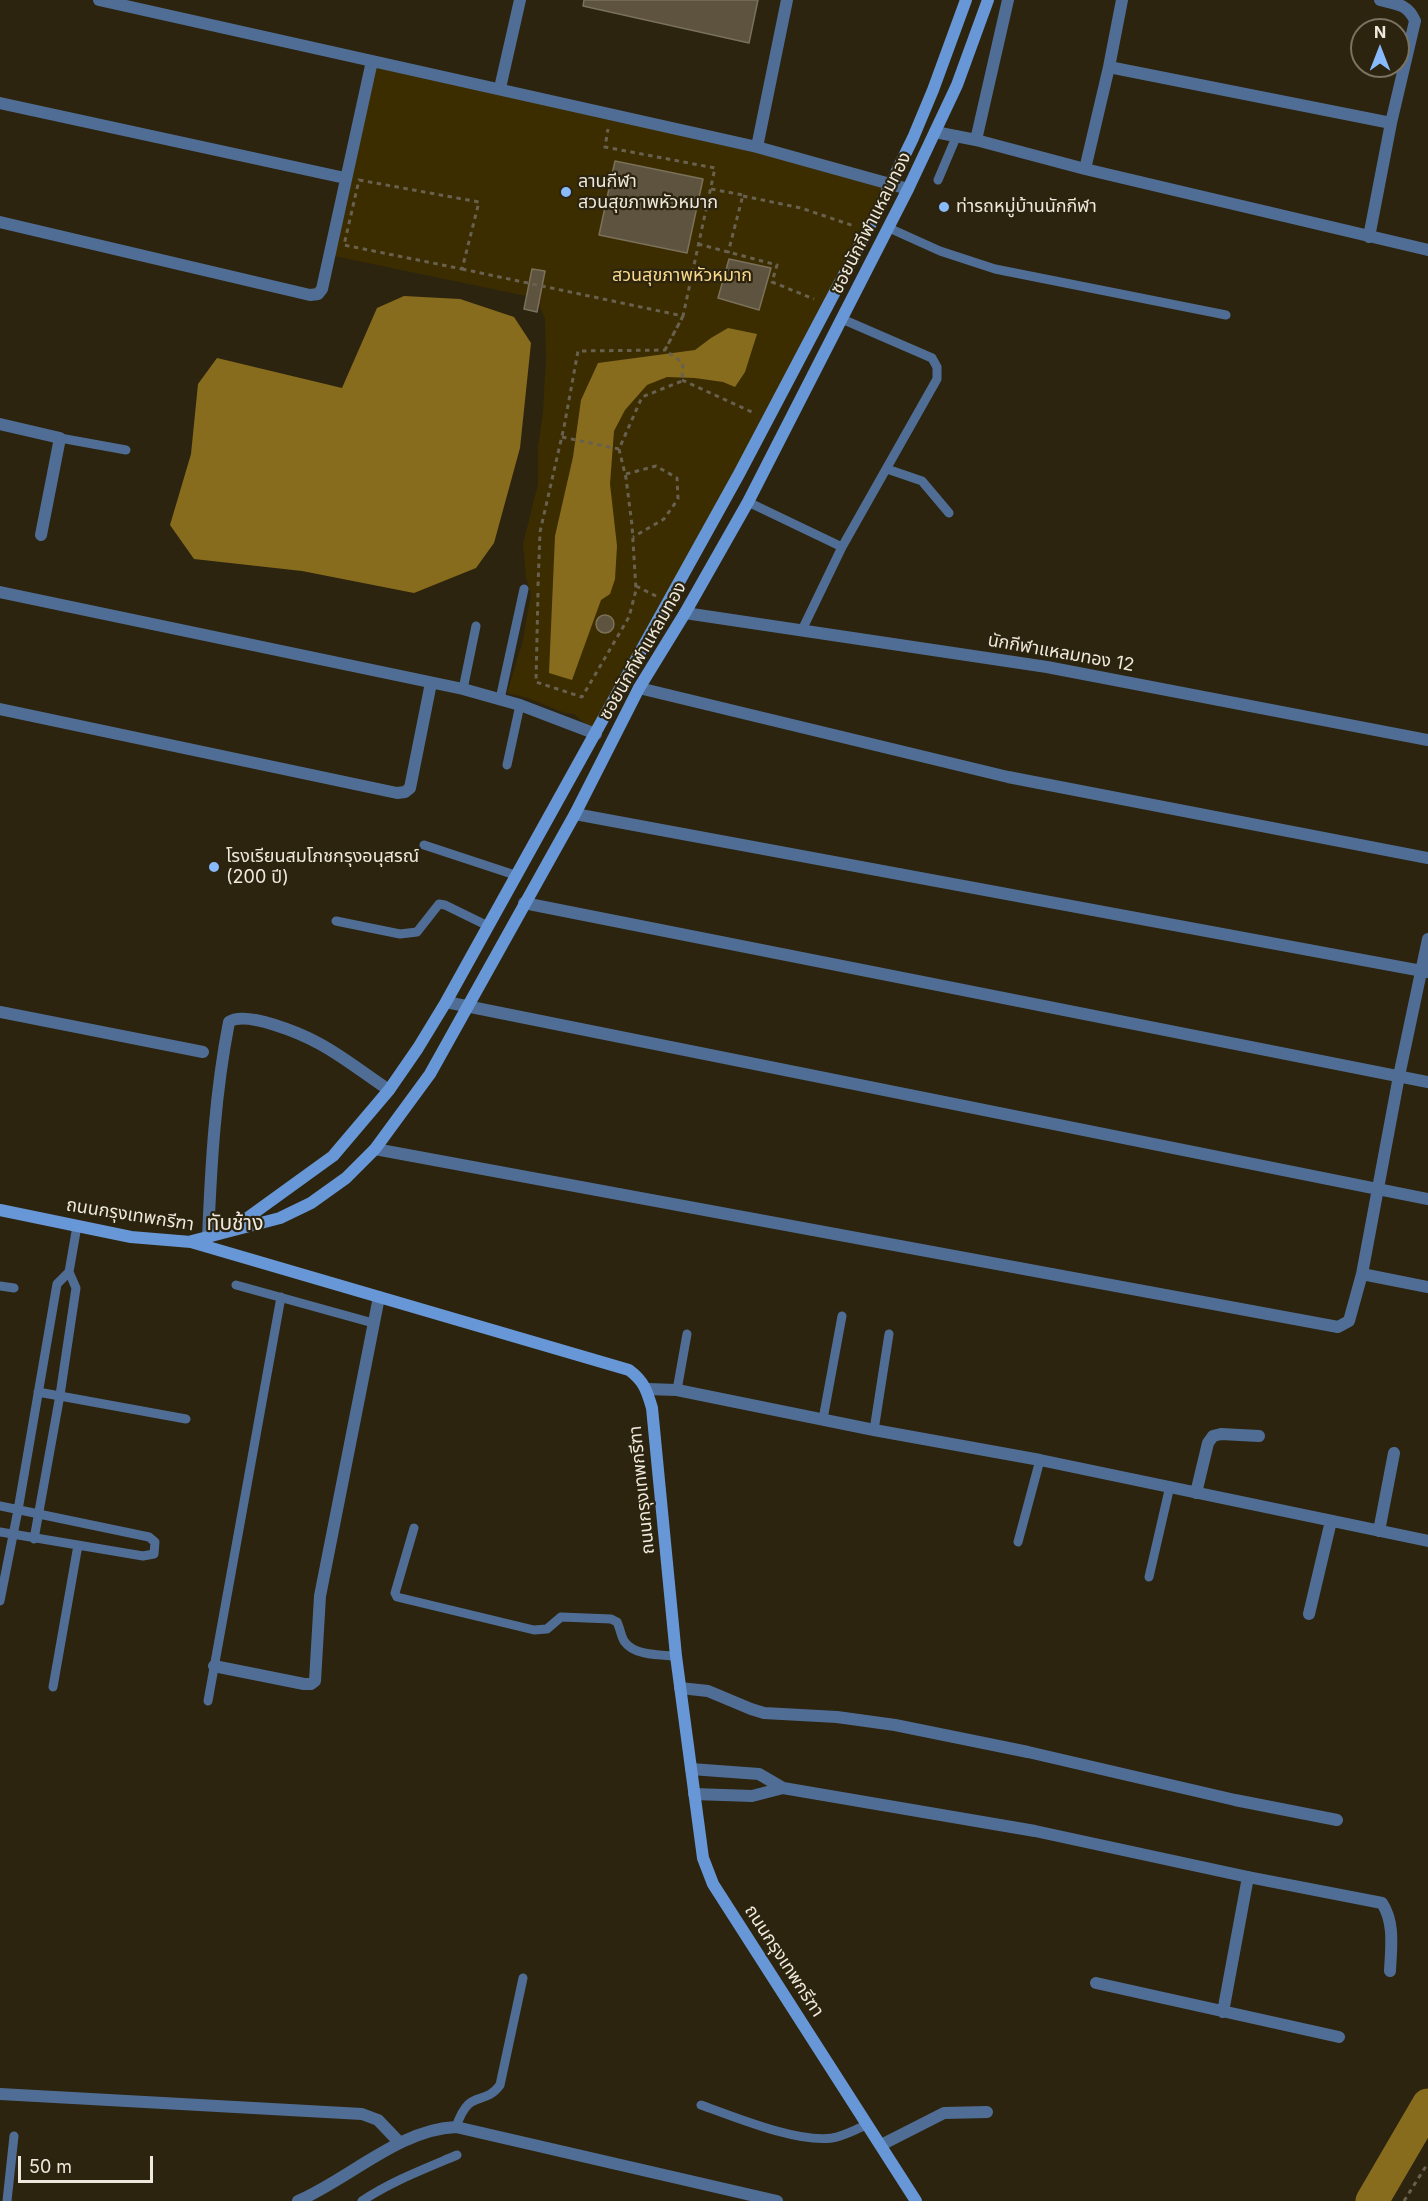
<!DOCTYPE html>
<meta charset="utf-8">
<style>
body{margin:0}
#map{position:relative;width:1428px;height:2201px;overflow:hidden;background:#2c240f;font-family:Inter,sans-serif}
canvas{display:block}
.north{position:absolute;left:1350px;top:18px;width:60px;height:60px;box-sizing:border-box;background:#2c240f;border:2px solid #7a7361;border-radius:50%;rotate:0deg;font-size:16px;font-weight:700;line-height:24px;text-align:center;color:#efe9dd}
.north::after{content:'';display:block;margin:auto;width:21px;height:27px;background:#89bafc;clip-path:polygon(50% 0,100% 100%,50% 72%,0 100%)}
.scale{position:absolute;left:18px;top:2156px;width:135px;height:27px;box-sizing:border-box;border:3px solid #efe9dd;border-top:0;padding-left:8px;font-size:18px;line-height:21px;white-space:nowrap;color:#efe9dd;-webkit-text-stroke:4px #2c240f;paint-order:stroke}
</style>
<div id="map">
<canvas width="1428" height="2201"></canvas>
<div class="north">N</div>
<div class="scale">50 m</div>
</div>
<script>
const g = document.querySelector('canvas').getContext('2d');
g.lineJoin = 'round';
function fill(path, color) { g.fillStyle = color; g.fill(path, 'evenodd'); }
function stroke(path, color, width, dash) { g.strokeStyle = color; g.lineWidth = width; g.lineCap = dash ? 'butt' : 'round'; g.setLineDash(dash || []); g.stroke(path); }
function label(font, color, halo, rows, align = 'center') {
  g.font = font + ' Inter,"Noto Sans Thai",sans-serif'; g.lineWidth = 4.5; g.setLineDash([]); g.textBaseline = 'middle'; g.strokeStyle = halo; g.fillStyle = color; for (const [text, x, y, turn = 0] of rows) {
    g.save(); g.translate(x, y); g.rotate((+turn || 0) * Math.PI / 180); g.textAlign = isNaN(turn) ? turn : align; if (halo) g.strokeText(text, 0, 0); g.fillText(text, 0, 0); g.restore();
  }
}
fill(new Path2D(`
 M375,62L891,184L596,734L574,714L565,713L528,698L507,693L522,644L531,595L526,577L523,544L538,484V447L543,412L546,359L545,319L536,298L329,255Z`), '#3c2d01');
fill(new Path2D(`
 M404,296L460,299L514,317L531,343L520,448L494,543L476,568L414,593L302,571L194,559L170,525L191,454L198,384L217,358L342,388L377,308Z
 M728,328L757,334L745,372L735,387L723,382L695,378L667,377L647,385L625,410L614,431L610,484L617,546L615,579L610,594L601,600L572,680L549,673L555,536L573,457L581,400L598,363L695,350L711,338Z`), '#886c1d');
stroke(new Path2D(`
 M1372,2201L1428,2105`), '#886c1d', 33);
const building = new Path2D(`
 M584,0H758L749,43L583,6Z
 M615,161L703,179L687,253L599,235Z
 M729,259L771,268L759,310L718,298Z
 M532,269L545,271L537,312L524,309Z
 M596 624a9 9 0 1 1 18 0a9 9 0 1 1-18 0Z`);
fill(building, '#5d533e');
stroke(building, '#7a715a', 1.5);
stroke(new Path2D(`
 M359,180L479,202L462,269L344,245Z
 M711,189L743,195L728,253
 M743,196L801,208L854,226
 M698,244L777,265L772,282L814,299
 M462,269L683,316L715,168L605,147L608,129
 M682,380L754,413
 M562,437L619,449
 M626,474L656,466L677,478L678,499L664,519L633,537
 M538,586L540,532L564,427L578,351L665,350L683,316
 M636,586L656,596
 M538,593L536,682L582,697L629,617L636,590L632,525L626,478L619,449L642,397L682,381L683,363L665,350L683,316
 M1404,2201L1428,2163`), '#69614f', 3, [4.5, 4.5]);
stroke(new Path2D(`
 M938,180L957,135
 M889,228L940,251L995,269L1226,315
 M60,438L126,450
 M887,469L922,481L949,513
 M748,502L842,547
 M802,630L842,547L937,379V367L932,358L842,319
 M463,689L476,626
 M500,699L524,589
 M507,765L520,705
 M424,845L515,875
 M336,921L400,934L417,932L439,904L445,905L488,926
 M236,1285L373,1323
 M0,1286L14,1288
 M677,1390L687,1334
 M38,1392L186,1419
 M823,1419L842,1316
 M874,1430L889,1334
 M0,1506L149,1537L155,1542L154,1554L143,1556L0,1532
 M414,1528L395,1593L397,1597L534,1630L547,1629L561,1617L611,1619L617,1622C620,1628 621,1636 624,1641C634,1656 660,1655 676,1656
 M34,1539L60,1395L76,1288L69,1272L77,1226
 M1018,1542L1040,1460
 M1149,1577L1170,1486
 M0,1601L18,1510L57,1284L69,1272
 M53,1687L78,1545
 M208,1701L281,1297
 M701,2105C735,2117 797,2143 832,2138C844,2136 856,2129 867,2125
 M456,2127C470,2086 483,2108 500,2085L523,1978
 M7,2201L14,2136
 M362,2201C392,2181 424,2169 457,2155`), '#506e95', 9);
stroke(new Path2D(`
 M99,0L757,147L908,189
 M1109,67L1391,123
 M500,88L520,0
 M0,103L345,178
 M935,132L976,140L1085,169L1428,250
 M976,140L1008,0
 M757,147L787,0
 M1085,169L1109,67L1122,0
 M0,222L310,295L318,294L322,289L372,61
 M1369,237L1391,123L1415,21C1408,4 1396,4 1380,0
 M0,424L60,438L41,535
 M0,592L463,689L520,705L596,734
 M685,613L1047,667L1428,740
 M639,688L1008,777L1428,858
 M0,709L397,793L405,792L410,788L431,683
 M575,814L1428,972
 M524,903L1428,1082
 M446,1002L1428,1199
 M0,1012L203,1052
 M375,1149L1338,1327L1349,1321L1362,1274L1399,1076L1428,939
 M208,1238C211,1166 215,1093 229,1022C246,1010 302,1034 320,1044C344,1057 366,1075 389,1090
 M1362,1274L1428,1287
 M647,1389L677,1390L874,1430L1040,1460L1428,1541
 M1196,1493L1208,1443L1213,1436L1221,1434L1259,1436
 M1379,1531L1394,1453
 M1309,1614L1331,1521
 M214,1666L304,1684H311L315,1681L320,1596L379,1297
 M680,1688L708,1691L751,1709L764,1713L837,1717L895,1725L1028,1752L1235,1800L1337,1820
 M691,1769L759,1774L783,1788L1035,1831L1248,1877L1382,1903C1395,1923 1391,1948 1390,1971
 M694,1794L752,1796L783,1788
 M1096,1983L1339,2037
 M1223,2012L1248,1877
 M0,2094L362,2114L378,2120L400,2143
 M881,2145L944,2113L987,2112
 M298,2201C349,2179 400,2129 456,2127L777,2201`), '#506e95', 12);
stroke(new Path2D(`
 M0,1210L131,1237L191,1242L629,1370C644,1381 647,1391 652,1408L676,1656L703,1858L713,1884L916,2201
 M232,1229L333,1156L389,1090L418,1048L446,1002L739,474L876,214L913,138L933,90L966,0
 M192,1241L280,1218L311,1203L346,1178L375,1149L430,1074L575,814L639,688L685,613L748,502L908,189L957,85L988,0`), '#6797d6', 12);
for (const [x, y, r, color] of [
 [566,192,6,"#89bafc"],
 [944,207,6,"#89bafc"],
 [214,867,6,"#89bafc"]
]) { const dot = new Path2D(); dot.arc(x, y, r, 0, 2 * Math.PI); g.fillStyle = color; g.fill(dot); stroke(dot, '#2c240f', 2); }
label('18px', '#efe9dd', '#2c240f', [
 ["ลานกีฬา",578,182],
 ["สวนสุขภาพหัวหมาก",578,203],
 ["ท่ารถหมู่บ้านนักกีฬา",956,207],
 ["โรงเรียนสมโภชกรุงอนุสรณ์",226,857],
 ["(200 ปี)",226,878]
], 'left');
label('18px', '#efe9dd', '#2c240f', [
 ["ซอยนักกีฬาแหลมทอง",871,223,-63],
 ["ซอยนักกีฬาแหลมทอง",643,651,-60],
 ["นักกีฬาแหลมทอง 12",1061,653,10],
 ["ถนนกรุงเทพกรีฑา",130,1215,9],
 ["ถนนกรุงเทพกรีฑา",642,1490,-96],
 ["ถนนกรุงเทพกรีฑา",784,1961,57]
]);
label('18px', '#fada8c', '#2c240f', [
 ["สวนสุขภาพหัวหมาก",682,276]
]);
label('21px', '#efe9dd', '#2c240f', [
 ["ทับช้าง",235,1224]
]);
</script>
